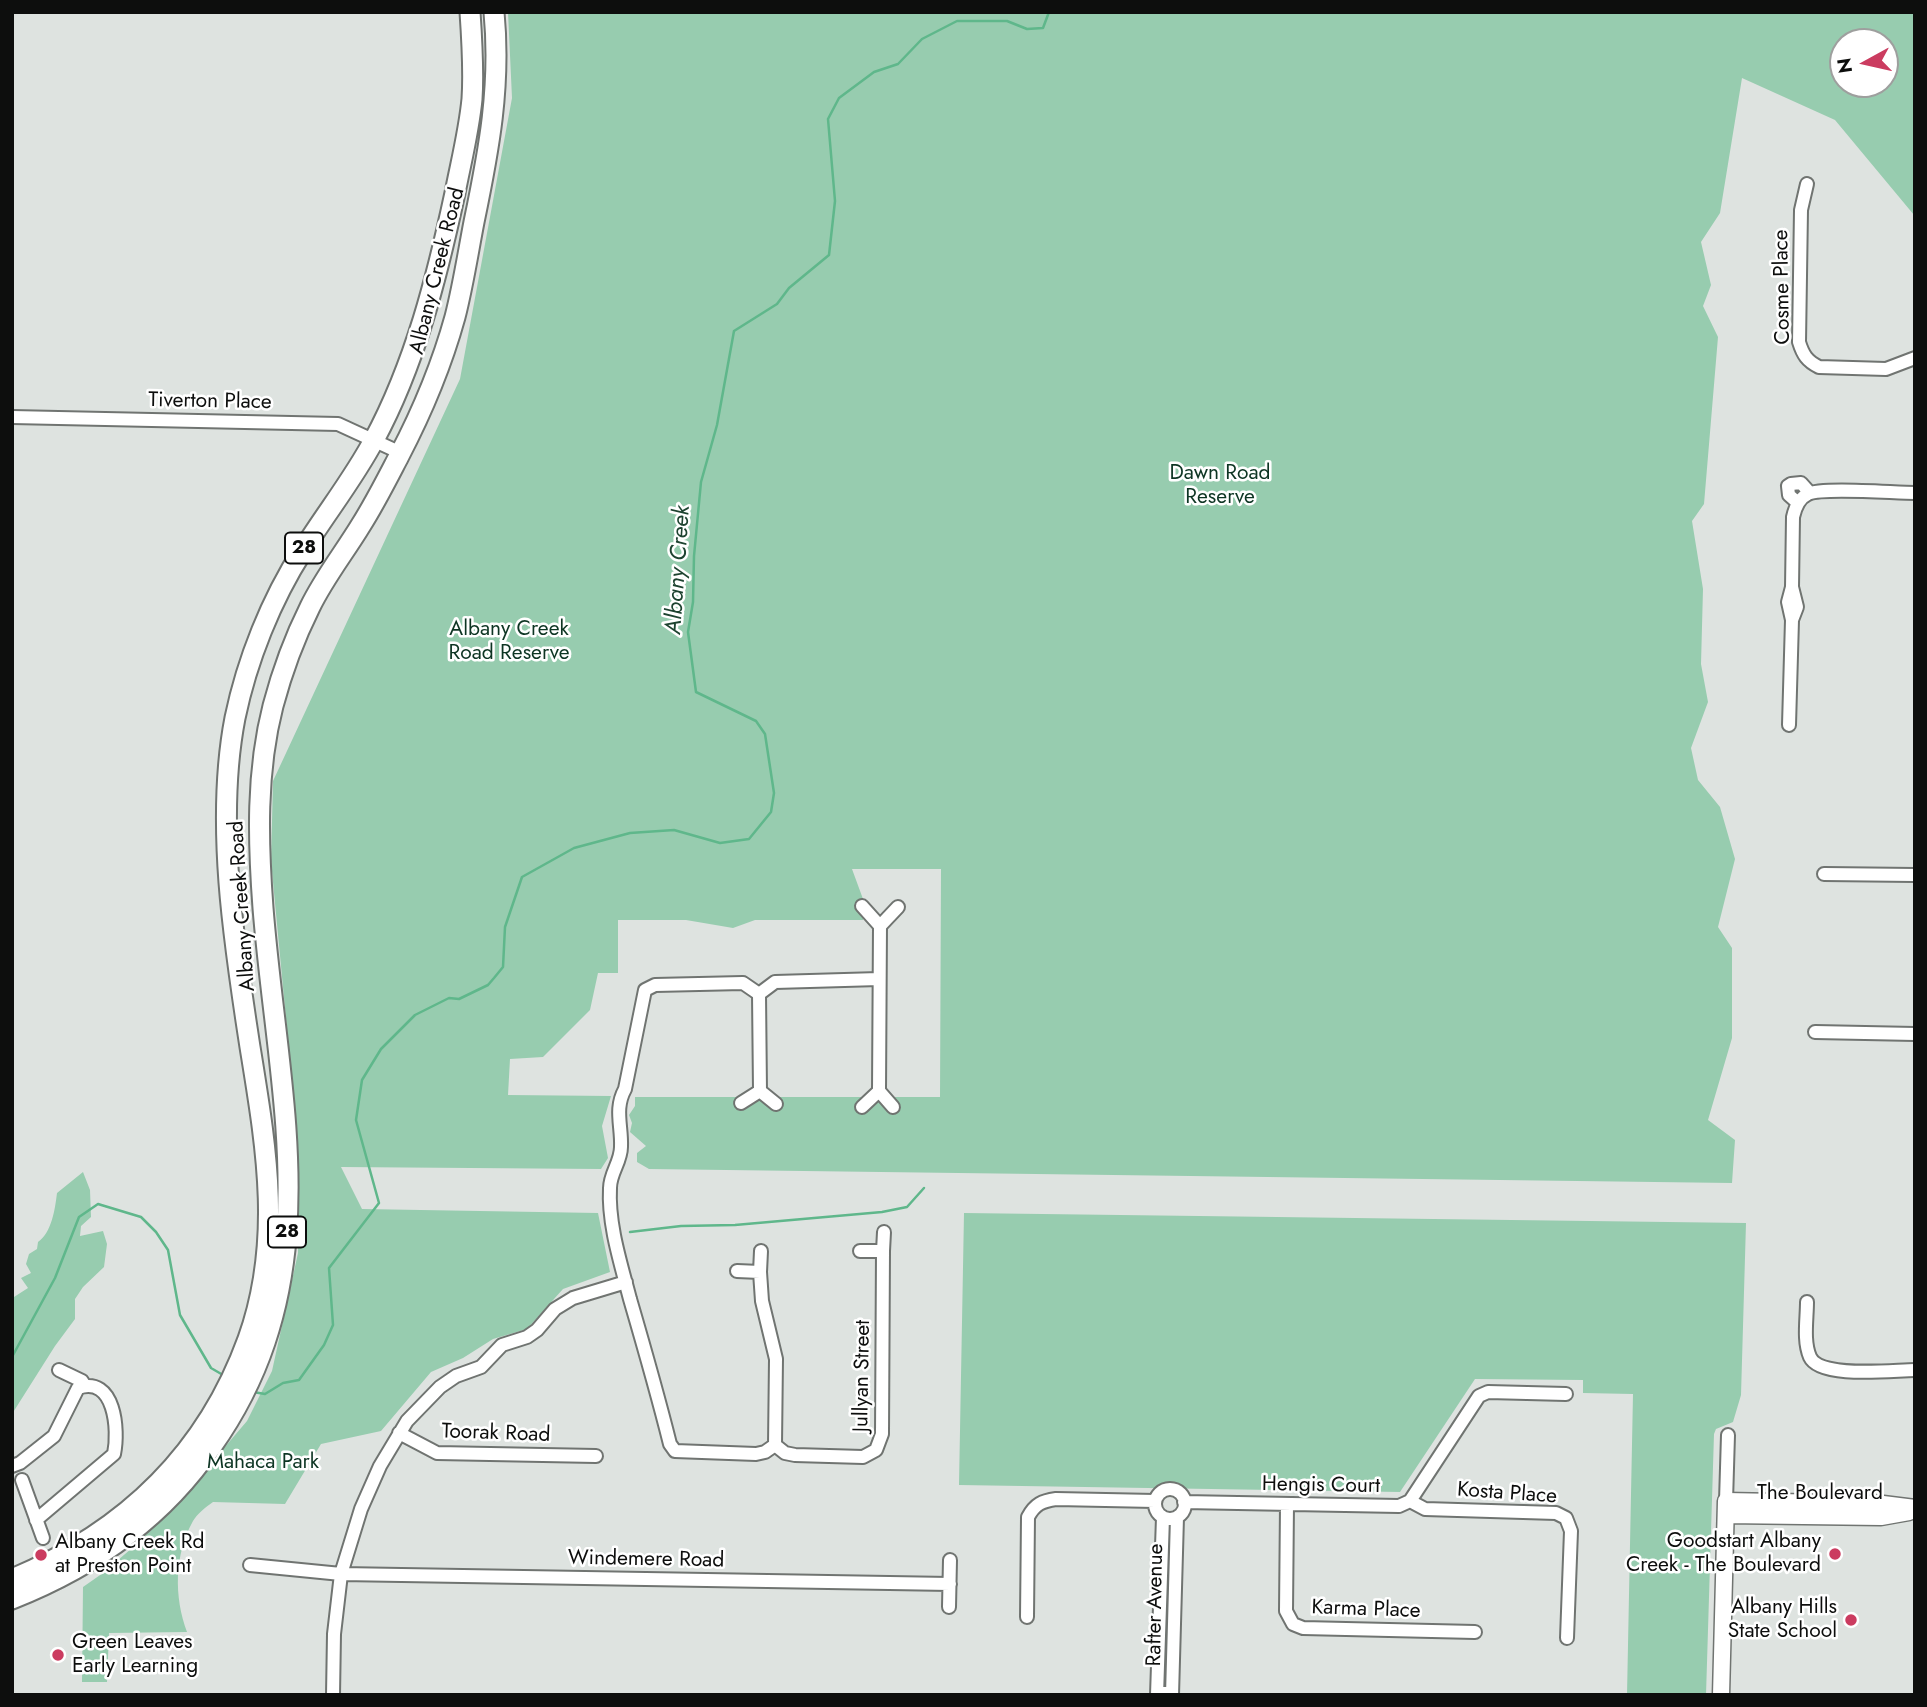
<!DOCTYPE html>
<style>
body{margin:0}
#map{position:relative;width:1927px;height:1707px;overflow:hidden;background:#dee3e0;font-family:Jost,sans-serif}
canvas{display:block}
.frame{position:absolute;inset:0;border:14px solid #0d0e0d;pointer-events:none}
.north{position:absolute;left:1829px;top:28px;width:70px;height:70px;box-sizing:border-box;background:#fff;border:2px solid #9e9f9e;border-radius:50%;rotate:262deg;font-size:19px;font-weight:700;line-height:28px;text-align:center;color:#0d0e0d}
.north::after{content:'';display:block;margin:auto;width:24px;height:32px;background:#cb3c60;clip-path:polygon(50% 0,100% 100%,50% 72%,0 100%)}
</style>
<div id="map">
<canvas width="1927" height="1707"></canvas>
<div class="frame"></div>
<div class="north">N</div>
</div>
<script>
const g = document.querySelector('canvas').getContext('2d');
g.lineJoin = 'round';
function fill(path, color) { g.fillStyle = color; g.fill(path, 'evenodd'); }
function stroke(path, color, width, dash) { g.strokeStyle = color; g.lineWidth = width; g.lineCap = dash ? 'butt' : 'round'; g.setLineDash(dash || []); g.stroke(path); }
function label(font, color, halo, rows, align = 'center') {
  g.font = font + ' Jost,sans-serif'; g.lineWidth = 5; g.setLineDash([]); g.textBaseline = 'middle'; g.strokeStyle = halo; g.fillStyle = color; for (const [text, x, y, turn = 0] of rows) {
    g.save(); g.translate(x, y); g.rotate((+turn || 0) * Math.PI / 180); g.textAlign = isNaN(turn) ? turn : align; if (halo) g.strokeText(text, 0, 0); g.fillText(text, 0, 0); g.restore();
  }
}
fill(new Path2D(`
 M508,12H1915L1914,215L1835,120L1742,78L1720,213L1701,242L1711,285L1703,306L1718,337L1704,504L1692,521L1703,589L1701,664L1708,702L1691,748L1698,780L1720,807L1735,859L1718,927L1732,948V1038L1708,1120L1735,1140L1732,1183L649,1169L637,1162V1153L646,1146L630,1132L632,1123L629,1115L635,1106V1097H940L941,869H852L863,899V920H755L733,928L686,920H618V973H598L590,1010L543,1057L510,1059L508,1095L611,1096L602,1126L608,1158L601,1169L341,1167L362,1209L598,1213L610,1272L563,1289L527,1329L493,1339L463,1358L431,1372L381,1431L321,1444L285,1504L213,1502C206,1507 197,1514 193,1521C174,1555 174,1597 187,1632L109,1633L107,1682H82L83,1587L103,1573L139,1542L195,1482L247,1421L272,1371L298,1253L299,1189L292,1082L271,861L273,781L460,379L512,98ZM1843,42H1885V84H1843Z
 M83,1172L90,1190L91,1217L81,1226L80,1236L103,1231L107,1244L104,1267L83,1287L75,1299V1319L55,1346L12,1414V1315L14,1297L28,1288L21,1278L31,1273L26,1264L29,1254L37,1249L38,1242C52,1232 55,1209 57,1193Z
 M964,1213L1746,1223L1741,1395L1733,1422L1716,1429L1714,1434L1706,1695H1627L1633,1394L1583,1393V1380L1475,1379L1400,1492L959,1485Z`), '#97ccaf');
stroke(new Path2D(`
 M630,1232L681,1226L735,1225L882,1212L907,1207L924,1188
 M12,1357L55,1278L79,1217L98,1204L141,1217L156,1232L168,1250L180,1315L211,1368L223,1375
 M253,1392L265,1394L283,1383L299,1380L324,1345L333,1325L329,1268L379,1203L356,1120L362,1080L381,1049L415,1015L449,998L459,999L488,985L494,978L503,967L505,927L522,877L574,848L630,833L674,830L720,843L749,839L771,812L774,793L765,734L756,721L696,692L688,632L693,602L694,556L701,482L717,425L734,331L777,304L789,288L829,255L835,201L828,119L839,98L874,72L898,64L922,39L957,21H1007L1027,29L1043,28L1049,12`), '#5fb78b', 2.5);
const street = new Path2D(`
 M1807,184L1801,210L1799,342C1803,355 1807,361 1819,367L1886,369L1915,358
 M12,417L338,424L401,453
 M1798,503L1789,495L1788,486L1791,484L1801,483L1810,493
 M1792,620L1788,602L1792,587L1793,517C1795,508 1799,498 1808,494C1822,487 1894,493 1915,493
 M1789,725L1792,620L1797,607L1792,587
 M1824,874L1915,875
 M862,906L880,926L898,907
 M879,979L775,982L759,994L743,983L655,985L645,990L625,1089C614,1109 622,1126 621,1147C621,1162 610,1173 610,1188C608,1225 621,1264 630,1299C644,1347 658,1396 670,1444L675,1451L756,1454L765,1452L775,1445L785,1453L795,1455L863,1457L876,1450L882,1434L883,1251
 M759,994L760,1091
 M1815,1032L1915,1034
 M879,1091L880,926
 M741,1103L760,1091L776,1104
 M862,1107L879,1091L893,1107
 M860,1251H883L884,1232
 M737,1271L760,1272L761,1251
 M760,1272L762,1301L776,1359L775,1445
 M1807,1302C1807,1319 1803,1341 1810,1357C1820,1379 1893,1370 1915,1370
 M59,1370L82,1381L85,1386
 M399,1433L437,1453L596,1456
 M12,1466L20,1463L54,1436L78,1388C115,1375 119,1430 114,1454L36,1520
 M22,1480L43,1538
 M1155 1504a15 15 0 1 1 30 0a15 15 0 1 1-30 0Z
 M1410,1501L1425,1509L1556,1513L1566,1518L1571,1531L1567,1638
 M1726,1501L1728,1435
 M1184,1502L1399,1506L1410,1501L1479,1396L1488,1392L1566,1394
 M1287,1505L1286,1611L1293,1624L1303,1628L1475,1632
 M250,1565L341,1574L950,1584
 M949,1607L950,1560
 M1027,1617L1028,1517C1035,1504 1042,1501 1056,1499L1155,1501
 M333,1695L334,1634L341,1574L361,1509L380,1466L407,1421L440,1387L456,1376L481,1367L502,1345L527,1337L537,1330L555,1309L573,1298L626,1282
 M1157,1695L1163,1517
 M1172,1695L1177,1517`);
const secondary = new Path2D(`
 M1726,1515L1881,1517L1909,1512
 M1161,1695H1169
 M1721,1695L1726,1501L1883,1504L1915,1508`);
const primary = new Path2D(`
 M12,1579C125,1532 206,1455 248,1339C283,1241 266,1146 250,1047C234,944 215,821 235,718C247,660 271,600 303,550C326,513 354,478 374,440C415,364 437,277 455,193C461,162 469,131 472,99C474,70 472,41 470,12
 M12,1599C93,1567 163,1518 212,1446C332,1276 278,1098 263,908C258,841 256,772 273,706C282,672 294,639 310,607C324,578 344,553 361,525C375,503 387,479 399,456C422,412 442,364 455,317C463,286 468,253 474,222C489,150 501,86 494,12`);
stroke(street, '#707471', 16);
stroke(secondary, '#707471', 19);
stroke(primary, '#707471', 23);
stroke(street, '#fff', 12);
stroke(secondary, '#fff', 16);
stroke(primary, '#fff', 19);
for (const [x, y, r, color] of [
 [1835,1554,7,"#cb3c60"],
 [41,1555,7,"#cb3c60"],
 [1851,1620,7,"#cb3c60"],
 [58,1655,7,"#cb3c60"]
]) { const dot = new Path2D(); dot.arc(x, y, r, 0, 2 * Math.PI); g.fillStyle = color; g.fill(dot); stroke(dot, '#fff', 2.5); }
for (const [x, y, w] of [
 [304,548,38],
 [287,1232,38]
]) { const box = new Path2D(); box.roundRect(x - w / 2, y - 15.5, w, 31, 5); g.fillStyle = '#fff'; g.fill(box); stroke(box, '#0d0e0d', 2); }
label('bold 19px', '#0d0e0d', null, [
 ["28",304,548],
 ["28",287,1232]
]);
label('21px', '#0d0e0d', '#fff', [
 ["Albany Creek Road",438,271,-76],
 ["Cosme Place",1783,287,-91],
 ["Tiverton Place",210,402,1],
 ["Albany Creek Road",243,906,-94],
 ["Jullyan Street",863,1376,-89],
 ["Toorak Road",496,1434,2],
 ["Hengis Court",1321,1486,1],
 ["Kosta Place",1507,1494,4],
 ["The Boulevard",1820,1494],
 ["Windemere Road",646,1560,1],
 ["Rafter Avenue",1156,1605,-89],
 ["Karma Place",1366,1610,2]
]);
label('21px', '#0d3523', '#fff', [
 ["Dawn Road",1220,474],
 ["Reserve",1220,498],
 ["Albany Creek",509,630],
 ["Road Reserve",509,654],
 ["Mahaca Park",263,1463]
]);
label('21px', '#0d0e0d', '#fff', [
 ["Goodstart Albany",1821,1542],
 ["Creek - The Boulevard",1821,1566],
 ["Albany Creek Rd",55,1543,"left"],
 ["at Preston Point",55,1567,"left"],
 ["Albany Hills",1837,1608],
 ["State School",1837,1632],
 ["Green Leaves",72,1643,"left"],
 ["Early Learning",72,1667,"left"]
], 'right');
label('italic 23px', '#1d4330', '#fff', [
 ["Albany Creek",679,570,-86]
]);
</script>
